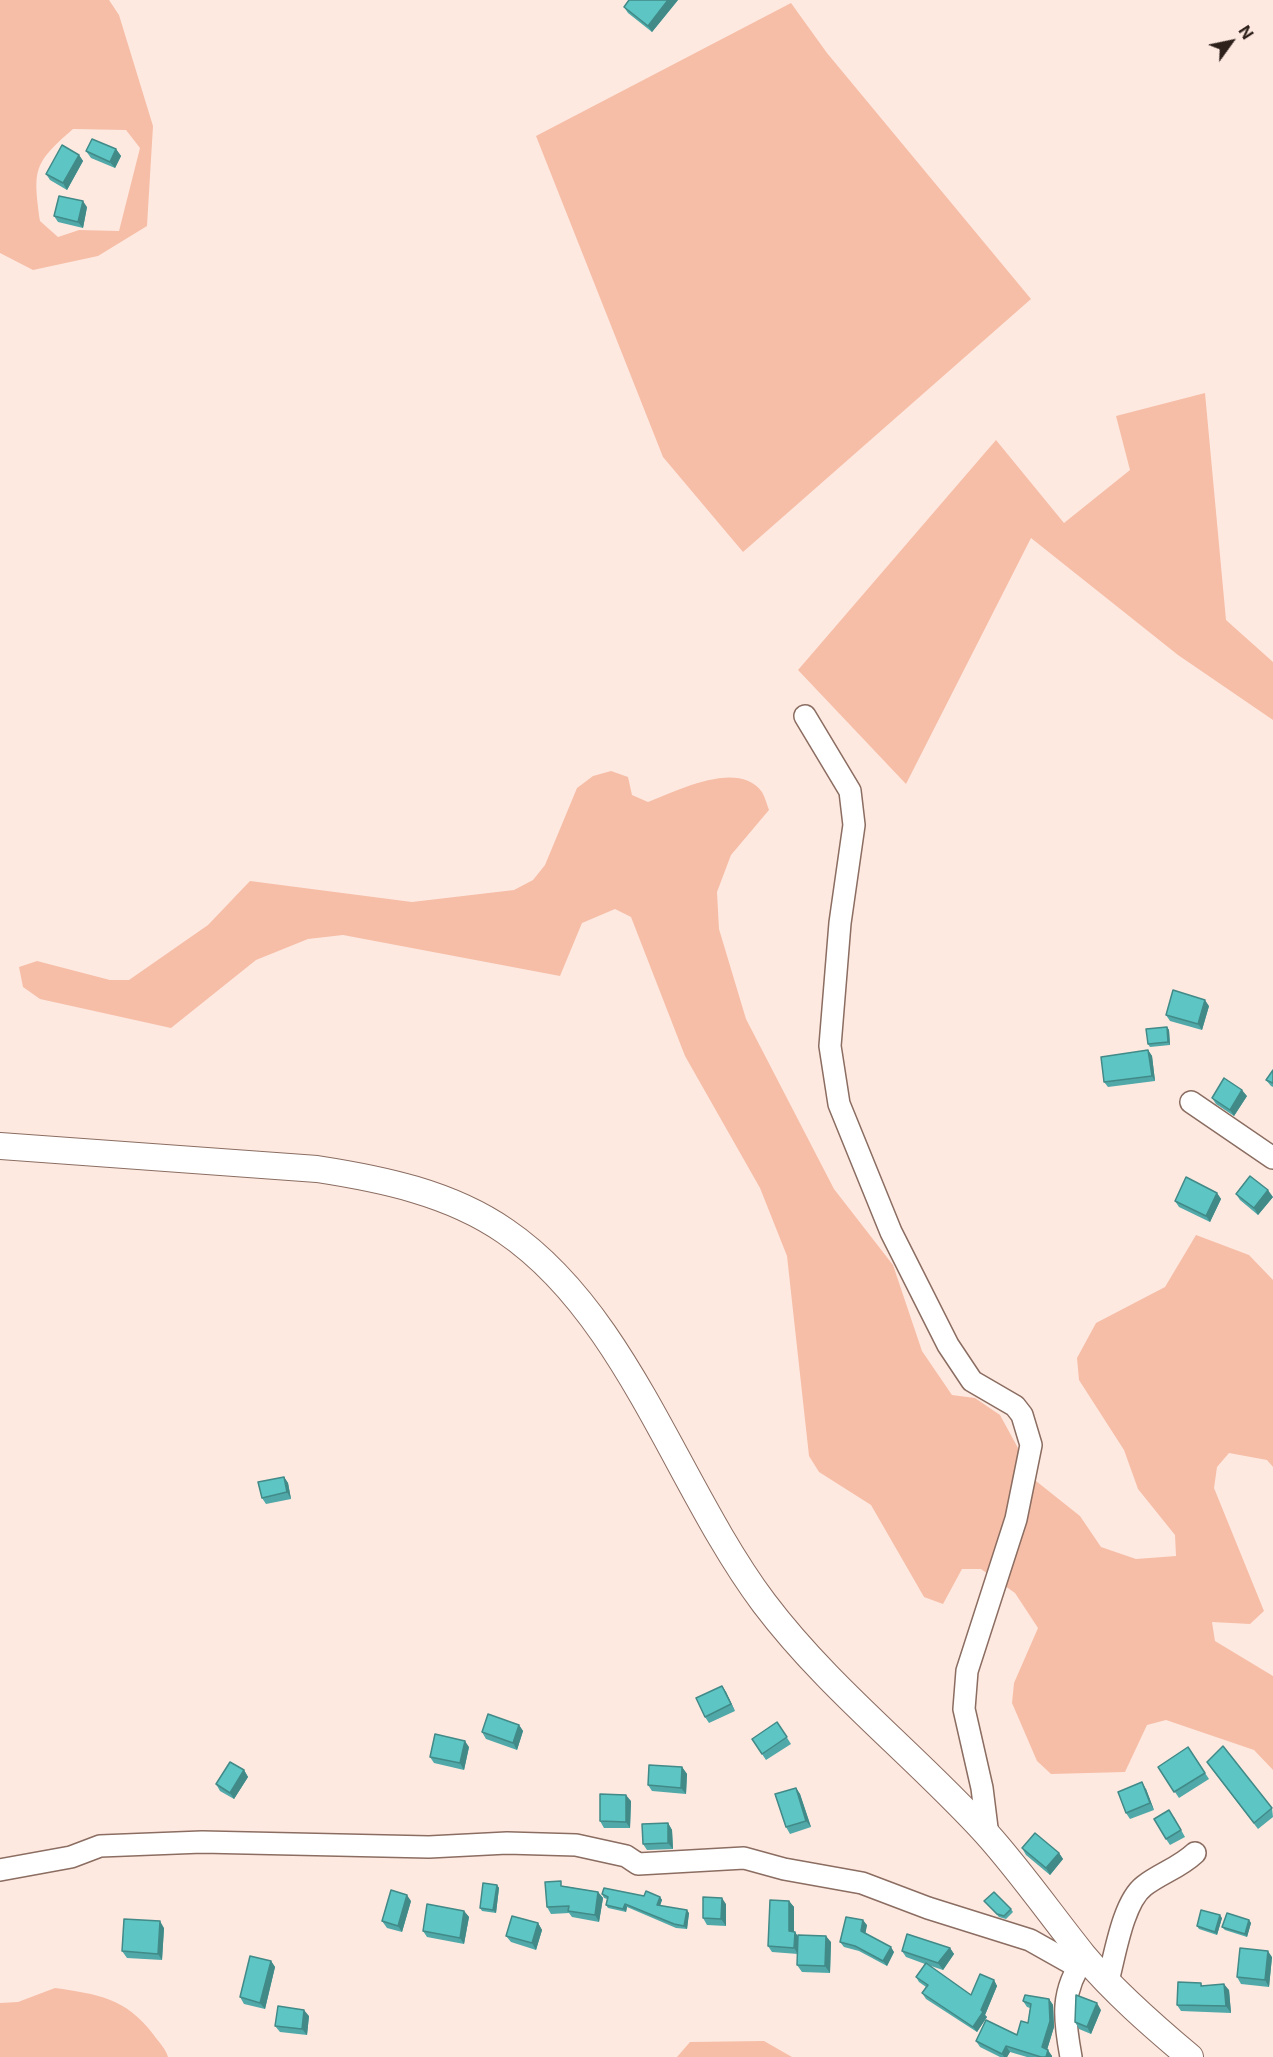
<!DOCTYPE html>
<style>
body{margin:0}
#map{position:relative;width:1273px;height:2057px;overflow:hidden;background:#fee9e1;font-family:Inter,sans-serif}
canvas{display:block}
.north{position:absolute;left:1201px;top:12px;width:60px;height:60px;-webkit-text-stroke:4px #fee9e1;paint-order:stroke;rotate:57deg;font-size:16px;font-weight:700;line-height:24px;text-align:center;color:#2e211c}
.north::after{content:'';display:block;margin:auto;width:21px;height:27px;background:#2e211c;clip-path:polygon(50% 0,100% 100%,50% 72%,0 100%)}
</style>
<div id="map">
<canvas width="1273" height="2057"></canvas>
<div class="north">N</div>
</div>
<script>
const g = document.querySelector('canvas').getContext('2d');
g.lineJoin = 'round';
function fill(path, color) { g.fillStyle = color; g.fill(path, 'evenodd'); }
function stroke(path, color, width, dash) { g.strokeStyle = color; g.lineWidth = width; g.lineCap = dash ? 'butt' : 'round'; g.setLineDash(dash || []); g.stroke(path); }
fill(new Path2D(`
 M0,0H109L119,15L153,126L147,226L98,256L33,270L0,253ZM73,129L126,130L140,148L119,231L79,230L58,237L40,221C33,169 33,164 73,129Z
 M791,3L827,53L1031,299L743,552L663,457L536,136Z
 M1205,393L1226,620L1273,662V720L1178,655L1031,538L906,784L798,670L996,440L1064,523L1130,470L1116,416Z
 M611,771L628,777L632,795L648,802C677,791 738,759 762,792C765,797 767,805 769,810L731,855L717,892L719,929L746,1019L834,1189L893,1265L922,1351L952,1395L975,1398L1000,1415L1036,1481L1080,1516L1101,1547L1136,1559L1176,1556L1175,1535L1138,1489L1124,1450L1079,1380L1077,1358L1096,1323L1165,1287L1196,1235L1249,1255L1273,1280V1467L1267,1460L1229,1453L1217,1467L1214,1488L1264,1611L1250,1624L1212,1622L1215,1641L1273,1676V1770L1254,1750L1166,1720L1147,1725L1125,1772L1051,1774L1037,1761L1012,1703L1014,1683L1038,1628L1015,1593L981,1569H962L943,1604L924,1597L871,1505L819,1472L809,1456L787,1256L760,1188L685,1056L631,917L615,909L582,923L560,976L343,935L308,939L256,960L171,1028L40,999L23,987L19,967L37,961L110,980H129L208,925L250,881L412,902L514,890L533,880L545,865L577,788L593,776Z
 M55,1988C97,1994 126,1998 153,2034C158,2041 166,2049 168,2057H0V2003L18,2002Z
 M764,2041L792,2057H677L690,2042Z`), '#f6bea7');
const minor = new Path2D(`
 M805,716L850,791L854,825L840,923L830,1046L839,1104L891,1232L948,1345L972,1381L1015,1406L1022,1415L1031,1445L1016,1519L967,1671L964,1709L982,1788L988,1836
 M1191,1102L1273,1158
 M0,1870L71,1857L100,1846L202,1842L429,1847L507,1843L576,1845L626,1856L638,1864L744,1858L784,1869L862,1883L928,1908L1030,1940L1078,1967
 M1108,1981C1115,1955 1123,1902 1144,1886C1161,1873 1179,1868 1195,1853
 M1071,2057C1064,2019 1060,1991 1085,1957`);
const tertiary = new Path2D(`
 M0,1146L317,1169C382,1179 450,1193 505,1231C627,1314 677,1487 764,1603C828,1688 915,1755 987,1834C1021,1872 1051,1915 1083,1955C1114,1992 1153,2026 1190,2057`);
stroke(minor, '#8b6d61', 24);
stroke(tertiary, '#8b6d61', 28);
stroke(minor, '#fff', 21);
stroke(tertiary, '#fff', 26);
fill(new Path2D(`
 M678,0L652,32L628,13L624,7Z
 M116,149L121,156L115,168L91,158L86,151Z
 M79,155L83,161L67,190L50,180L46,174Z
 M87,207L83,228L58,222L54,216Z
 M1209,1006L1202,1030L1170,1021L1166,1015Z
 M1167,1027L1169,1030L1170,1045L1150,1047L1148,1044Z
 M1148,1050L1152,1056L1155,1081L1108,1087L1104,1082Z
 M1273,1070V1087L1271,1086L1266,1080Z
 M1247,1096L1234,1116L1216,1104L1212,1098Z
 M1217,1193L1221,1199L1210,1222L1179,1207L1175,1201Z
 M1236,1194L1273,1197L1258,1215L1240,1200Z
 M284,1477L288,1483L291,1499L266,1504L262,1498Z
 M722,1686L726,1692L735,1711L709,1723L705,1717Z
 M777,1722L791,1744L766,1760L752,1739Z
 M519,1725L523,1731L517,1750L486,1739L482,1732Z
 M469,1747L464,1770L434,1763L430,1757Z
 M1188,1747L1209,1779L1179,1798L1158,1767Z
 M682,1767L687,1774L686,1794L652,1791L648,1785Z
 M1211,1768L1272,1808L1273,1817L1258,1829Z
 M244,1770L248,1777L234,1799L220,1791L216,1784Z
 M796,1788L800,1794L811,1827L790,1834L786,1827Z
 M1146,1789L1154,1810L1130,1819L1126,1813Z
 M631,1801L630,1828H604L600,1821Z
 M1174,1817L1185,1837L1170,1845L1166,1839Z
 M668,1823L672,1830L673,1849L647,1850L643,1844Z
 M1022,1848L1059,1853L1063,1859L1050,1875L1026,1855Z
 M497,1885L499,1888L496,1913L482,1911L480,1908Z
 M564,1886L598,1892L603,1898L599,1922L572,1917L569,1913L551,1914L547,1907Z
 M602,1894L660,1897L662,1900L660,1906L689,1913L687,1929L676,1928L627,1907L626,1912L608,1908L606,1905L607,1899L604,1898Z
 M411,1901L402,1932L387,1928L382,1921Z
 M789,1901L794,1907V1932H795L798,1937L831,1942L830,1973L802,1972L797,1965L798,1954L772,1952L768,1946Z
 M984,1901L1011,1909L1013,1912L1006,1919L999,1917Z
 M726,1904V1926L707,1925L703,1918Z
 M464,1911L469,1917L464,1944L427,1937L423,1931Z
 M1222,1918L1217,1935L1199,1929L1197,1926Z
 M1249,1920L1251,1923L1247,1937L1225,1930L1222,1927Z
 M538,1923L542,1930L536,1950L511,1942L506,1936Z
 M867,1925L865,1933L894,1952L887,1966L859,1951L844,1947L840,1942Z
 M164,1928L162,1960L127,1958L122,1951Z
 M950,1948L954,1954L943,1970L928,1965L971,1995L994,1980L997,1986L985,2015L987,2017L977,2032L926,1999L922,1993L926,1987L919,1982L916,1977L925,1964L906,1957L902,1951Z
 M1272,1957L1269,1987L1241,1984L1237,1977Z
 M271,1961L275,1967L265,2009L244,2004L240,1997Z
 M1201,1983L1202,1986L1229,1990L1231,2013L1181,2011L1177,2005Z
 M1049,1999L1053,2005L1054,2027L1047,2050L1052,2056V2057H1027L1010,2052L1007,2057H1000L980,2047L976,2041L1017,2035L1028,2023L1030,2008L1027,2007L1023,2001Z
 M1101,2010L1091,2034L1079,2029L1075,2022Z
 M309,2016L307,2035L280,2032L275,2026Z`), '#50a9a8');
fill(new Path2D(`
 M668,0H678L652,32L648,26Z
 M116,149L121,156L115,168L110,162Z
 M79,155L83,161L67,190L63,183Z
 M83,201L87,207L83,228L78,222Z
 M1205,1000L1209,1006L1202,1030L1198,1024Z
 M1167,1027L1169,1030L1170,1045L1168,1042Z
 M1148,1050L1152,1056L1155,1081L1152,1076Z
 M1242,1090L1247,1096L1234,1116L1230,1110Z
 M1268,1190L1273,1197L1258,1215L1254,1208Z
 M1217,1193L1221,1199L1210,1222L1206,1216Z
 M284,1477L288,1483L291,1499L287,1492Z
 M722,1686L726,1692L735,1711L731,1704Z
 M519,1725L523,1731L517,1750L513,1743Z
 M465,1741L469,1747L464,1770L460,1763Z
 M682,1767L687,1774L686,1794L681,1788Z
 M244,1770L248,1777L234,1799L230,1793Z
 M1142,1782L1146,1789L1154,1810L1150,1803Z
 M796,1788L800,1794L811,1827L806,1821Z
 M626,1795L631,1801L630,1828L626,1822Z
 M668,1823L672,1830L673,1849L668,1843Z
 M1059,1853L1063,1859L1050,1875L1046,1868Z
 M497,1885L499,1888L496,1913L493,1910Z
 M598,1892L603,1898L599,1922L595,1915Z
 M407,1895L411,1901L402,1932L398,1926Z
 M660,1897L662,1900L659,1908L657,1905Z
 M722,1898L726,1904V1926L721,1919Z
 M789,1901L794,1907V1938L789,1931Z
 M625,1904L627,1907L626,1912L623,1909Z
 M687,1910L689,1913L687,1929L684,1926Z
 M464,1911L469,1917L464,1944L460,1938Z
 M1220,1915L1222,1918L1217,1935L1215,1932Z
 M863,1920L867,1925L865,1936L861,1931Z
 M1249,1920L1251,1923L1247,1937L1245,1934Z
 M160,1921L164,1928L162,1960L158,1954Z
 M538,1923L542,1930L536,1950L532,1943Z
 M795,1932L799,1938L798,1954L794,1948Z
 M826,1936L831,1942L830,1973L825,1966Z
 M891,1947L894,1952L887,1966L883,1961Z
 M950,1948L954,1954L943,1970L938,1963Z
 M1268,1951L1272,1957L1269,1987L1265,1980Z
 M271,1961L275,1967L265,2009L260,2003Z
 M994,1980L997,1986L985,2015L987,2017L977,2032L973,2027Z
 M1224,1984L1229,1990L1231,2013L1226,2006Z
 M1049,1999L1053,2005L1054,2027L1046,2053L1042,2047Z
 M1097,2003L1101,2010L1091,2034L1087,2027Z
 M304,2010L309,2016L307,2035L302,2029Z
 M1006,2046L1010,2052L1007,2057H1004L1002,2054Z
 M1048,2050L1052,2056V2057H1046Z`), '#418a88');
const building = new Path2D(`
 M629,0H668L648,26L624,7Z
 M92,139L116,149L110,162L86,151Z
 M62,145L79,155L63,183L46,174Z
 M59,196L83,201L78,222L54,216Z
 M1173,990L1205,1000L1198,1024L1166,1015Z
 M1167,1027L1168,1042L1148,1044L1146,1029Z
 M1148,1050L1152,1076L1104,1082L1101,1057Z
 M1273,1070V1083L1266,1080Z
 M1224,1078L1242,1090L1230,1110L1212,1098Z
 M1250,1176L1268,1190L1254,1208L1236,1194Z
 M1186,1177L1217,1193L1206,1216L1175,1201Z
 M284,1477L287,1492L262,1498L258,1482Z
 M722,1686L731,1704L705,1717L696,1698Z
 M488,1714L519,1725L513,1743L482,1732Z
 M777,1722L787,1737L762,1754L752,1739Z
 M435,1734L465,1741L460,1763L430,1757Z
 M1223,1746L1272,1808L1254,1823L1207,1762Z
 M1188,1747L1205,1773L1174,1792L1158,1767Z
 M230,1762L244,1770L230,1793L216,1784Z
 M649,1765L682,1767L681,1788L648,1785Z
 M1142,1782L1150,1803L1126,1813L1118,1792Z
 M796,1788L806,1821L786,1827L775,1794Z
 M600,1794L626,1795V1822L600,1821Z
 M1169,1810L1181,1830L1166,1839L1154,1819Z
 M668,1823V1843L643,1844L642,1824Z
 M1035,1833L1059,1853L1046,1868L1022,1848Z
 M561,1881V1886L598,1892L595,1915L568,1911L569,1906L547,1907L545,1882Z
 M483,1883L497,1885L493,1910L480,1908Z
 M604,1888L644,1896L646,1891L660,1897L657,1905L687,1910L684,1926L674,1924L625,1904L623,1909L606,1905L608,1897L602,1894Z
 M391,1890L407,1895L398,1926L382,1921Z
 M994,1892L1011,1909L1004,1916L997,1914L984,1901Z
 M703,1897L722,1898L721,1919L703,1918Z
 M770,1900L789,1901V1931L795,1932L794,1948L768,1946Z
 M427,1904L464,1911L460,1938L423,1931Z
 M1201,1910L1220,1915L1215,1932L1197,1926Z
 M1227,1913L1249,1920L1245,1934L1222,1927Z
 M512,1916L538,1923L532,1943L506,1936Z
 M846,1917L863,1920L861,1931L891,1947L883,1961L855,1946L840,1942Z
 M124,1919L160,1921L158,1954L122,1951Z
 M907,1934L950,1948L938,1963L902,1951Z
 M798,1935L826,1936L825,1966L797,1965Z
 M1240,1948L1268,1951L1265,1980L1237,1977Z
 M250,1956L271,1961L260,2003L240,1997Z
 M926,1963L971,1995L980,1974L994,1980L981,2010L983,2012L973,2027L922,1993L928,1985L916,1977Z
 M1178,1982L1201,1983V1986L1224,1984L1226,2006L1177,2005Z
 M1025,1995L1049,1999L1050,2021L1042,2047L1048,2050L1046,2057H1041L1006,2046L1002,2054L976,2041L986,2020L1017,2035L1021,2021L1028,2023L1031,2004L1023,2001Z
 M1076,1995L1097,2003L1087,2027L1075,2022Z
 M278,2006L304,2010L302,2029L275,2026Z`);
fill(building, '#5dc5c3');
stroke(building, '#418a88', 1.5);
</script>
